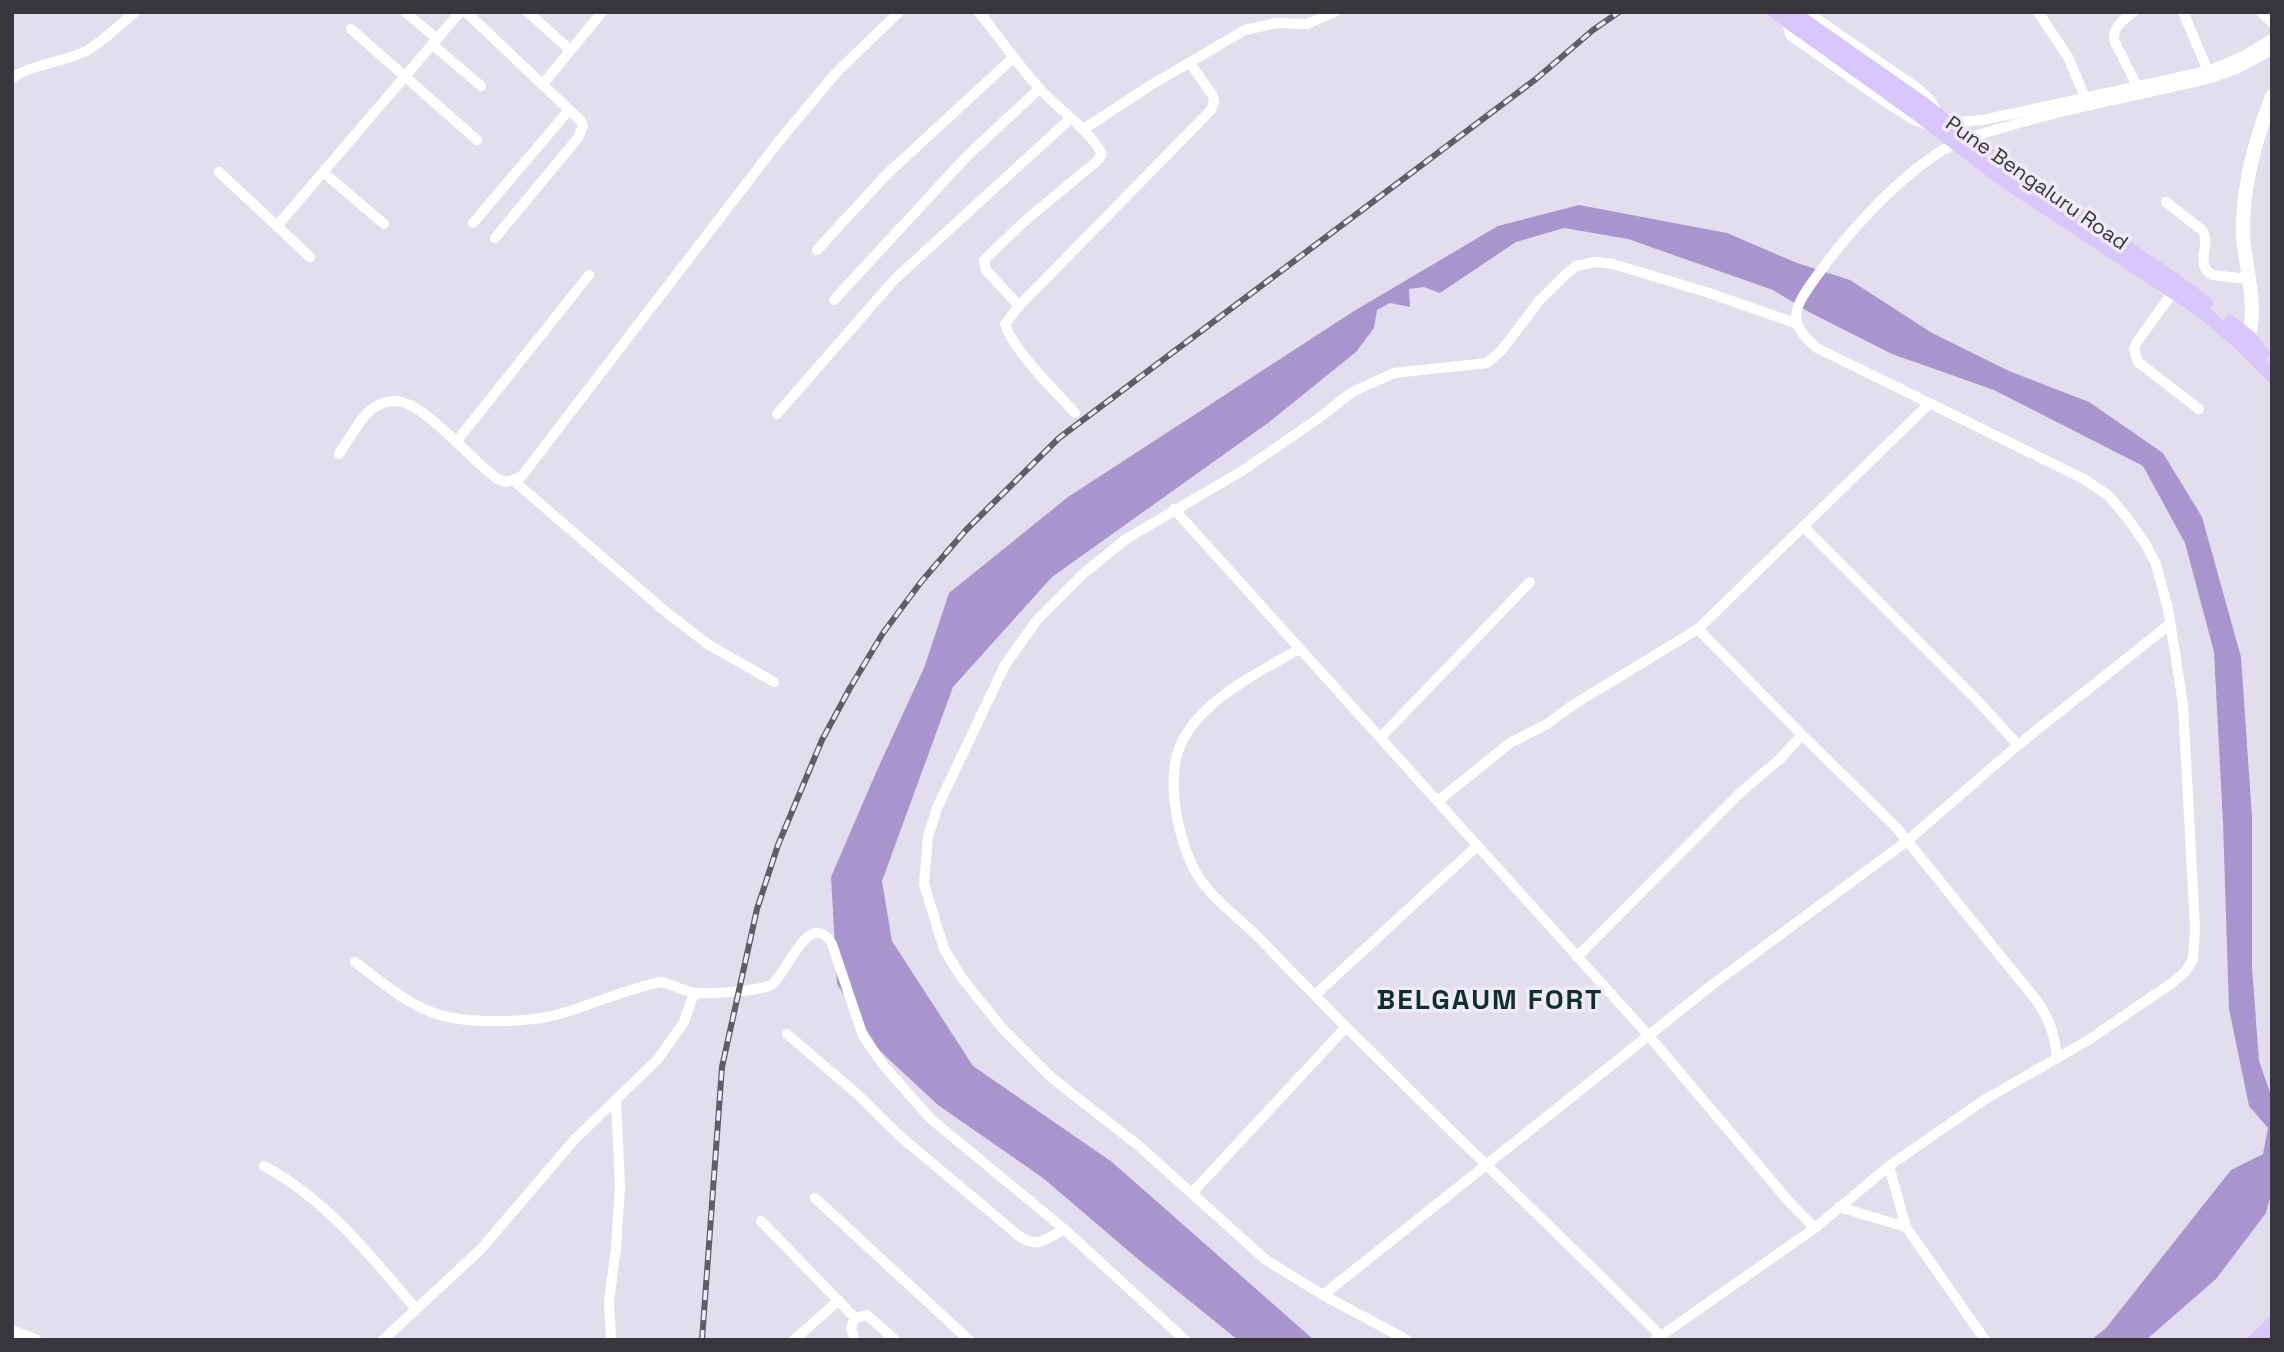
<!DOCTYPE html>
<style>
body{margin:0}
#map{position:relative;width:2284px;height:1352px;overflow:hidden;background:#e3deee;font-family:"Space Grotesk",sans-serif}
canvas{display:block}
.frame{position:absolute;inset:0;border:14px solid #38363c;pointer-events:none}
</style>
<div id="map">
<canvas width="2284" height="1352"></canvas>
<div class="frame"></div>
</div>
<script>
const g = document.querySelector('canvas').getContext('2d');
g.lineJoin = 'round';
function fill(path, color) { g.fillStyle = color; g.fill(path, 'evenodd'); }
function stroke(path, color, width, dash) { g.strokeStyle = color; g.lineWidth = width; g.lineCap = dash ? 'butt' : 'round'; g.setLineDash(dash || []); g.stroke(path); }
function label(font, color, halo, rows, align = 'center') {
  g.font = font + ' "Space Grotesk",sans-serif'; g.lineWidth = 7; g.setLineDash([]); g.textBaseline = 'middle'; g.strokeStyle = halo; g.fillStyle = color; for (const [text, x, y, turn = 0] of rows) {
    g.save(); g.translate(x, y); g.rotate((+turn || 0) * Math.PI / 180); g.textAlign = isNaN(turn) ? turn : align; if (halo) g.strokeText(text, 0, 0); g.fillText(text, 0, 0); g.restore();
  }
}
fill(new Path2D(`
 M1579,205L1727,233L1797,263L1850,280L1932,333L2009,371L2089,402L2163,453L2202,517L2241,657L2252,817V967L2259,1061L2272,1098V1190L2266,1213L2216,1279L2146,1340H2091L2106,1328L2231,1170L2263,1154L2268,1128L2249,1106L2229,1009L2223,823L2214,652L2185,543L2143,466L1994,390L1892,354L1809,312L1773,290L1628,239L1564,228L1516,242L1440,293L1424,287L1409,289L1410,307L1390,303L1377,310L1374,328L1356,352L1268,423L1052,577L953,687L882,881L892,941L973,1066L1112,1162L1314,1340H1238L1139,1260L1043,1178L938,1105L880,1051L837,984L831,877L878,768L924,668L949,593L1068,497L1354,311L1498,226Z`), '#a895ce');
stroke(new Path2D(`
 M405,12L436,38
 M466,12L581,121L583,126L578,138L495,238
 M528,12L570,50
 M979,12C1000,38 1018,66 1041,90C1061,112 1088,128 1102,154L1096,162L1027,219L984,260L986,270L1019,306
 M1807,12L1916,87C1925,95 1934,101 1936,113
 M2038,12L2068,57L2085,97
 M2133,12C2123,20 2113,27 2114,40L2137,86
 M2183,12L2208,71
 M2261,12L2272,23
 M1792,19L1788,27L1791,36L1884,101L1914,120L1926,124
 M351,29L477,140
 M432,44L481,86
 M12,78C35,63 62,63 86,51C104,41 119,25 135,12
 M542,85L602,12
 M1944,123L1983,120L2208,71L2245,55L2272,39
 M1084,129L1151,85L1245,30L1277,23L1307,24L1335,12
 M219,172L310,257
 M323,172L384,224
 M2166,202L2203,231C2211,246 2194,263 2212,275L2248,279
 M473,223L569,110
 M277,226L460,12
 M817,250L886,175L1014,57
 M2173,292L2137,342L2134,349L2138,362L2199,409
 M834,300L968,155L1039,89
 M1075,413C1056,392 1012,349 1005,324L1019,306L1211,110L1214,102L1213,96L1190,63
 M777,414L895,279L1070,119
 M456,442L589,275
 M339,454C348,441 362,414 375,407C381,403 389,401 396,401C426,403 472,462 498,479L506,482L521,477L779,141L835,74L899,12
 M514,481L666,612L709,645L774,682
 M1174,509L1649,1036L1791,1204L1815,1228
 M1803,526L1978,701L2018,745
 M1698,629L1802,735L1896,827L2037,1001C2051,1023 2054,1032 2057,1059
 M1299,649C1255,675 1183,708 1175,764C1170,796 1179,838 1193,867C1206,894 1233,913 1254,933C1266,944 1276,956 1287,967C1409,1093 1537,1212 1661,1336
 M1380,738L1530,582
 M1438,801L1510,743L1547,724L1573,705L1698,629L1929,404
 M1577,957L1741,792L1780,759L1802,735
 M355,962C379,980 403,1001 431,1012C464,1025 530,1023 563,1013C596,1003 627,989 661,982C673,984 684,992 696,993C710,994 760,991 771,985C787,975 809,906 832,944L863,1036L884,1066L931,1119L1064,1229L1185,1340
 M1315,995L1477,846
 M787,1034L857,1094L901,1137L1019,1236C1038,1249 1046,1239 1064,1229
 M264,1166C326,1199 371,1256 416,1309
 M1889,1166L1906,1227L1985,1340
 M1192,1193L1346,1027
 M815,1198L969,1340
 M1839,1207L1906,1227
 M761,1221L855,1318
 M1323,1295L1712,985L1907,841L2018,745L2170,624
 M383,1340L481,1249L575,1139L658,1059L684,1022L694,993
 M611,1340L609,1301L616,1248L620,1186L616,1100
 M794,1340L839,1300
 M855,1340L851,1328L855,1318L867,1315L895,1340
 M1407,1340L1323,1295L1266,1260L1139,1146L1052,1078L1002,1028L962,978L944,949L924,884L928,837L937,808L1005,665L1037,620L1084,573L1126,539L1242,471L1319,418L1352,392L1394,373L1487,363L1501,351L1539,301L1564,276L1576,266L1596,262L1613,264L1706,292L1795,323
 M1655,1340L1815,1228L1889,1166L1984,1100L2087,1041L2172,983L2185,972L2193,960L2195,928L2183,704L2168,609L2156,564L2146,545L2128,519L2109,496L2084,479L1817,348C1785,321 1794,308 1816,277C1847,234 1891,185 1935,155C1957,140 1983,133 2009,126C2075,106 2144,95 2211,78L2236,69L2272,50`), '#fff', 10);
stroke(new Path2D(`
 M12,1331L35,1340`), '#fff', 12);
stroke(new Path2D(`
 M2244,345C2262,318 2244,265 2243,234C2242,187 2255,140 2272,97`), '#fff', 14);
stroke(new Path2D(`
 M1775,12L1916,113L2002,179L2202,311L2243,346L2272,376
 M1792,12L1925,105L1966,139L2179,283L2206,303
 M2230,322L2249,337L2263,354
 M2255,1340L2272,1324
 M2271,1340L2272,1339`), '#d9c7fb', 14);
const rail = new Path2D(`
 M702,1340L722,1067L757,909L778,845L822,740L850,688L883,633L921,582L966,530L1059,438L1536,79L1593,30L1619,12`);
stroke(rail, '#5f5d65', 6);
stroke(rail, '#f0ebfb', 3.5, [10]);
label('21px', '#38363c', '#f0ebfb', [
 ["Pune Bengaluru Road",2036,184,35]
]);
g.letterSpacing = '2px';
label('bold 28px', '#10312b', '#f0ebfb', [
 ["BELGAUM FORT",1490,1001]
]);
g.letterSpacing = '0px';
</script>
